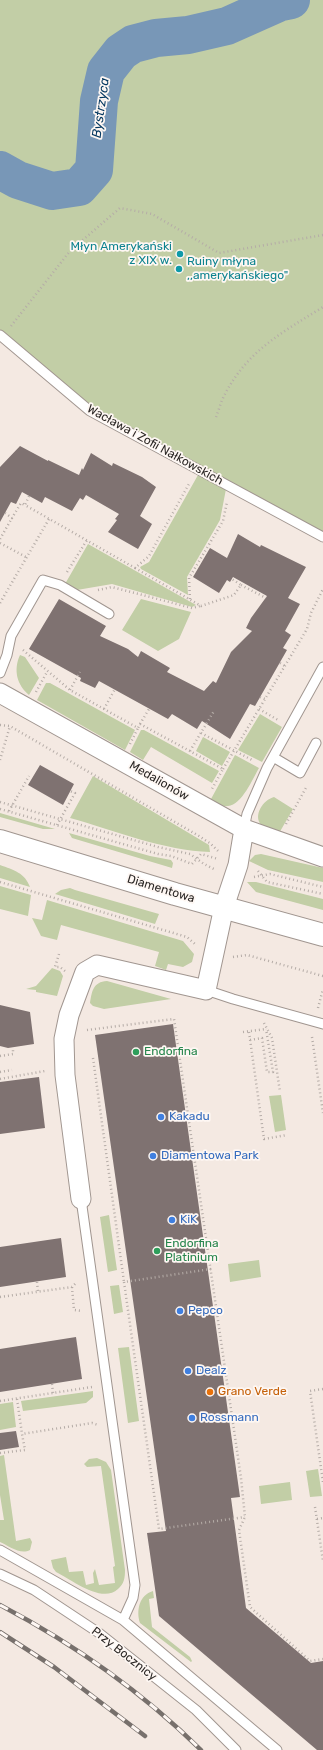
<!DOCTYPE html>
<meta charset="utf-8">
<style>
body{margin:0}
canvas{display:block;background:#f4e9e2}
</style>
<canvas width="323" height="1750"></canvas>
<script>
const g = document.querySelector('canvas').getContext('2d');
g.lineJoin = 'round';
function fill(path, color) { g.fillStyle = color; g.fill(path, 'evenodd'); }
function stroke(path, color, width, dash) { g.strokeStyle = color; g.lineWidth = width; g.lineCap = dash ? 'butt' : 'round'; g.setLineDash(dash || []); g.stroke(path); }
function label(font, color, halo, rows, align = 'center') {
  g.font = font + ' Rubik,sans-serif'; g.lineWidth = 3.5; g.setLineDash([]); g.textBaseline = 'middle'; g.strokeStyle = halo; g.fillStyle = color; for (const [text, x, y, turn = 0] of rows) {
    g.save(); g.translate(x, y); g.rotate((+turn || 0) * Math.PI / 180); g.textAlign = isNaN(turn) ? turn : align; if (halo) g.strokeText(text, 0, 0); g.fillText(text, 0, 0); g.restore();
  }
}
fill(new Path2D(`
 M0,0H323V537L90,411L0,338Z
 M198,475L226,489L220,520L187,577L188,595L141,569L140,567L149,562Z
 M88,544L196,605L192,607L112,584L77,590L65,584Z
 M141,599L191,612L179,639L158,651L122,630Z
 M20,655L25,657L39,678L29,695C17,685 13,670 20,655Z
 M46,683H50L135,730L125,750L37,700Z
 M260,714L282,727L262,762L238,750Z
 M141,730H144L219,771L212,783L151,747L143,760L130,752Z
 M203,737L230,752L222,766L196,751Z
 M235,755L259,768C253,778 242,805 228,806C222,807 216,802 211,799Z
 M93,776L209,845L210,852C165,851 113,830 70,818Z
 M274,797L293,809L278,835C273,832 265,830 261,825C253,815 263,800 274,797Z
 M0,813L55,829H43L0,817Z
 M69,833L150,856L171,860L173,863L172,868L72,838Z
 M261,854L323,868V882L268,870L249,861L255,855Z
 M0,865C14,870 25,873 30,887L0,878Z
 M247,882H256L323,899V910L256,892Z
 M0,886L31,895L28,916L0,909Z
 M70,888L75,890L159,914L155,924L55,894L61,890Z
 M47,900L183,941L194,954L192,962L183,967L168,964L166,970L155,966L159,952L61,925L57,940L41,936L32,918L42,920Z
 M52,968L60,971L63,976L57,996L36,992V990L26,989L36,986Z
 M107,981L171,999L104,1009L93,1006L90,1003C92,991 93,982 107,981Z
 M281,1095L286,1130L275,1132L269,1096Z
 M109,1215L117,1270L108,1272L100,1217Z
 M259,1260L261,1277L230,1282L228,1264Z
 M119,1285L123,1312L114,1314L110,1286Z
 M129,1347L139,1421L128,1423L118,1348Z
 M93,1391V1397L86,1403L23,1411L21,1401Z
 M13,1402L16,1427L0,1430V1404Z
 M4,1455L16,1541L30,1538L32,1542L30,1550C20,1555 9,1546 0,1542V1520H4L0,1495V1456Z
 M97,1458L106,1462L111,1470L125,1570C125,1578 124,1584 118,1589C102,1604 72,1580 56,1572L53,1568L51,1560L66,1557L69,1572L83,1571L86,1585L94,1583L93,1573L95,1569L99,1585L115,1583L113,1567L115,1566L101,1466L87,1467L84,1464L89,1459Z
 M318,1469L322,1496L310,1497L306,1471Z
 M290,1482L292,1500L261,1504L259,1486Z
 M153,1591L154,1598L149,1599L152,1627L190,1657L192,1661L191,1662L140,1623C136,1611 139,1595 153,1591Z`), '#c2cea6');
stroke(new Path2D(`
 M0,170L18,180L52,191L79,187L94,170L99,101L106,71L121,52L133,44L156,38L188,35L227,26L281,2L291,0`), '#7897b7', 38);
fill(new Path2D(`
 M20,446L48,461V460L79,475L82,468L83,470L91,453L112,466L113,463L142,477L156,487L140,516L152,524L138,549L108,532L117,520L115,519L119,514L86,495L83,500L80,498L72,511L45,497L42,503L22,492L16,504L11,502L0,522V467Z
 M238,534L260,547L261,545L306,567L288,598L300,604L285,631L291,635L283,648L287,650L255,706L250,704L230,739L202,721L197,729L172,714L168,719L99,681L95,688L80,681L81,678L29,649L59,599L106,626L100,636L128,649L138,657L141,651L170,668L167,672L204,691L213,681L216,683L231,652L252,631L246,628L251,618L267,596L233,577L230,582L227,580L219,593L193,577L210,548L227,558Z
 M40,765L74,784L63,805L28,785Z
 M0,1005L30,1012L34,1044L8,1048L0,1046Z
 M173,1024L240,1497L231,1498L246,1608L311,1663L323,1661V1750H317L159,1616L147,1533L166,1531L95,1035Z
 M39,1077L45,1128L0,1134V1082Z
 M61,1238L66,1277L0,1287V1247Z
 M76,1337L82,1379L0,1392V1349Z
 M16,1431L19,1447L0,1450V1433Z`), '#7f7271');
const lane = new Path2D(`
 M0,335L90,411L323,537
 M0,673L7,655L11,636L43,580L60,585L109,614
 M273,757L300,773L316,743
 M244,829L247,814L267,768L323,667
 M206,990L233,999L323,1024
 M81,1199L135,1585L133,1598L123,1620
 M0,1550L123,1620L277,1750
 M0,1574L34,1590L99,1633L196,1710L236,1750`);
const street = new Path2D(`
 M0,693L244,829L323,857
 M81,1199L65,1075L64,1039L69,1015L85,972L97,965L206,990L224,907L238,865L244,829`);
const secondary = new Path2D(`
 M0,841L175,894L323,935`);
stroke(lane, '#a19690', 11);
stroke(street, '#a19690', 21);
stroke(secondary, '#a19690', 24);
stroke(new Path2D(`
 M11,326L70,251L120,208L152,214L219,253L323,235
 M216,417C219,410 221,401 225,394C248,350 283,332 323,307
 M29,496L25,505L135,568L149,556L190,482
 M5,513L12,518L21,503L25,505
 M0,539L12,518
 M0,543L26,557
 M135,568L201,606L234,595L241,585L232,579
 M67,572L87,540
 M241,585L266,598
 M98,590L112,587L192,608L200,606
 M190,599L189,578L223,521L227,502
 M0,603L49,519
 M23,650L70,690L138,728L140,724L223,769L212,789
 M280,663L285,666
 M70,690L80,672
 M36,692L47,672
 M260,697L265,699
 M104,709L115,689
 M259,709L278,720
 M140,724L149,709
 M0,725L10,726L20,732L199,836L211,844L220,853
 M201,733L254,761
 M130,744L138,728
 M190,751L214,711
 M0,760L10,726
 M223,769L307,629L311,613L323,589
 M0,802L158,847L190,854L204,864L216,870
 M0,809L158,854L171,856L192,864L201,854L218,859
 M9,811L29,776
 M286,824L307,786
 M57,825L75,793L70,791
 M258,871L267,882L323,894
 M254,877L270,874L323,887
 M0,882L187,937L195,944
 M59,954L55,967H60L65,971
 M233,957L247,955L323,976
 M318,1008L323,989
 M264,1023L272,1038L280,1092
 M87,1030L174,1019L241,1478L245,1517L239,1530L250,1607L310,1661L323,1659
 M243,1032L266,1029
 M249,1032L264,1139L287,1135
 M312,1037L323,1113
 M250,1040L262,1038L267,1072H273L266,1029
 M0,1056L13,1054V1048
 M93,1058L124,1282
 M0,1072L12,1070
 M0,1079L45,1071
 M211,1269L124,1282L159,1529L245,1517
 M37,1282L38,1292
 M72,1287L74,1310L82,1311
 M0,1297L72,1287L77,1282
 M52,1384L53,1393
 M323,1389L310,1391L323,1482
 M17,1399L22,1434
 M0,1401L92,1387
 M0,1453L25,1450L22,1434L92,1423L98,1425
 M315,1507L323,1561
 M317,1519L323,1518`), '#b5aca7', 2.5, [1, 3]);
stroke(lane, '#fff', 9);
stroke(street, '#fff', 19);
stroke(secondary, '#fff', 22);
const rail = new Path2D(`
 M0,1605C74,1644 141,1691 201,1750
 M0,1632L54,1667L145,1736`);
stroke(rail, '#77706c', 4.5);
stroke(rail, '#fef7f3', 3, [9]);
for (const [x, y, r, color] of [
 [180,254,4,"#0f9aa8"],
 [179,269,4,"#0f9aa8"],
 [136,1052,4,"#2e9e5b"],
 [161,1117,4,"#3f7fe0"],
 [153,1156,4,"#3f7fe0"],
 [172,1220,4,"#3f7fe0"],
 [157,1251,4,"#2e9e5b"],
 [180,1311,4,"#3f7fe0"],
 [188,1371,4,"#3f7fe0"],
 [210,1392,4,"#e8710a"],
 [192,1418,4,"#3f7fe0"]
]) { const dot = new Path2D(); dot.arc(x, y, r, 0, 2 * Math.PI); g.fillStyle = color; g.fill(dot); stroke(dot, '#fef7f3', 1.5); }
label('12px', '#0d838f', '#fef7f3', [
 ["Młyn Amerykański",172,247],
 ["z XIX w.",172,261],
 ["Ruiny młyna",187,262,"left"],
 [",,amerykańskiego\"",187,276,"left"]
], 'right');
label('12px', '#2b2725', '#fef7f3', [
 ["Wacława i Zofii Nałkowskich",155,445,29],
 ["Medalionów",159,781,30],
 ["Diamentowa",161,889,17],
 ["Przy Bocznicy",124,1654,38]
]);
label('12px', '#27864d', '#fef7f3', [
 ["Endorfina",144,1052],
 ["Endorfina",165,1244],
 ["Platinium",165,1258]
], 'left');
label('12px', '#366cbe', '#fef7f3', [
 ["Kakadu",169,1117],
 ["Diamentowa Park",161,1156],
 ["KiK",180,1220],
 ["Pepco",188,1311],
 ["Dealz",196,1371],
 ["Rossmann",200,1418]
], 'left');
label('12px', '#c56008', '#fef7f3', [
 ["Grano Verde",218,1392]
], 'left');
label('italic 13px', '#02365f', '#fef7f3', [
 ["Bystrzyca",101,108,-82]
]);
</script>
